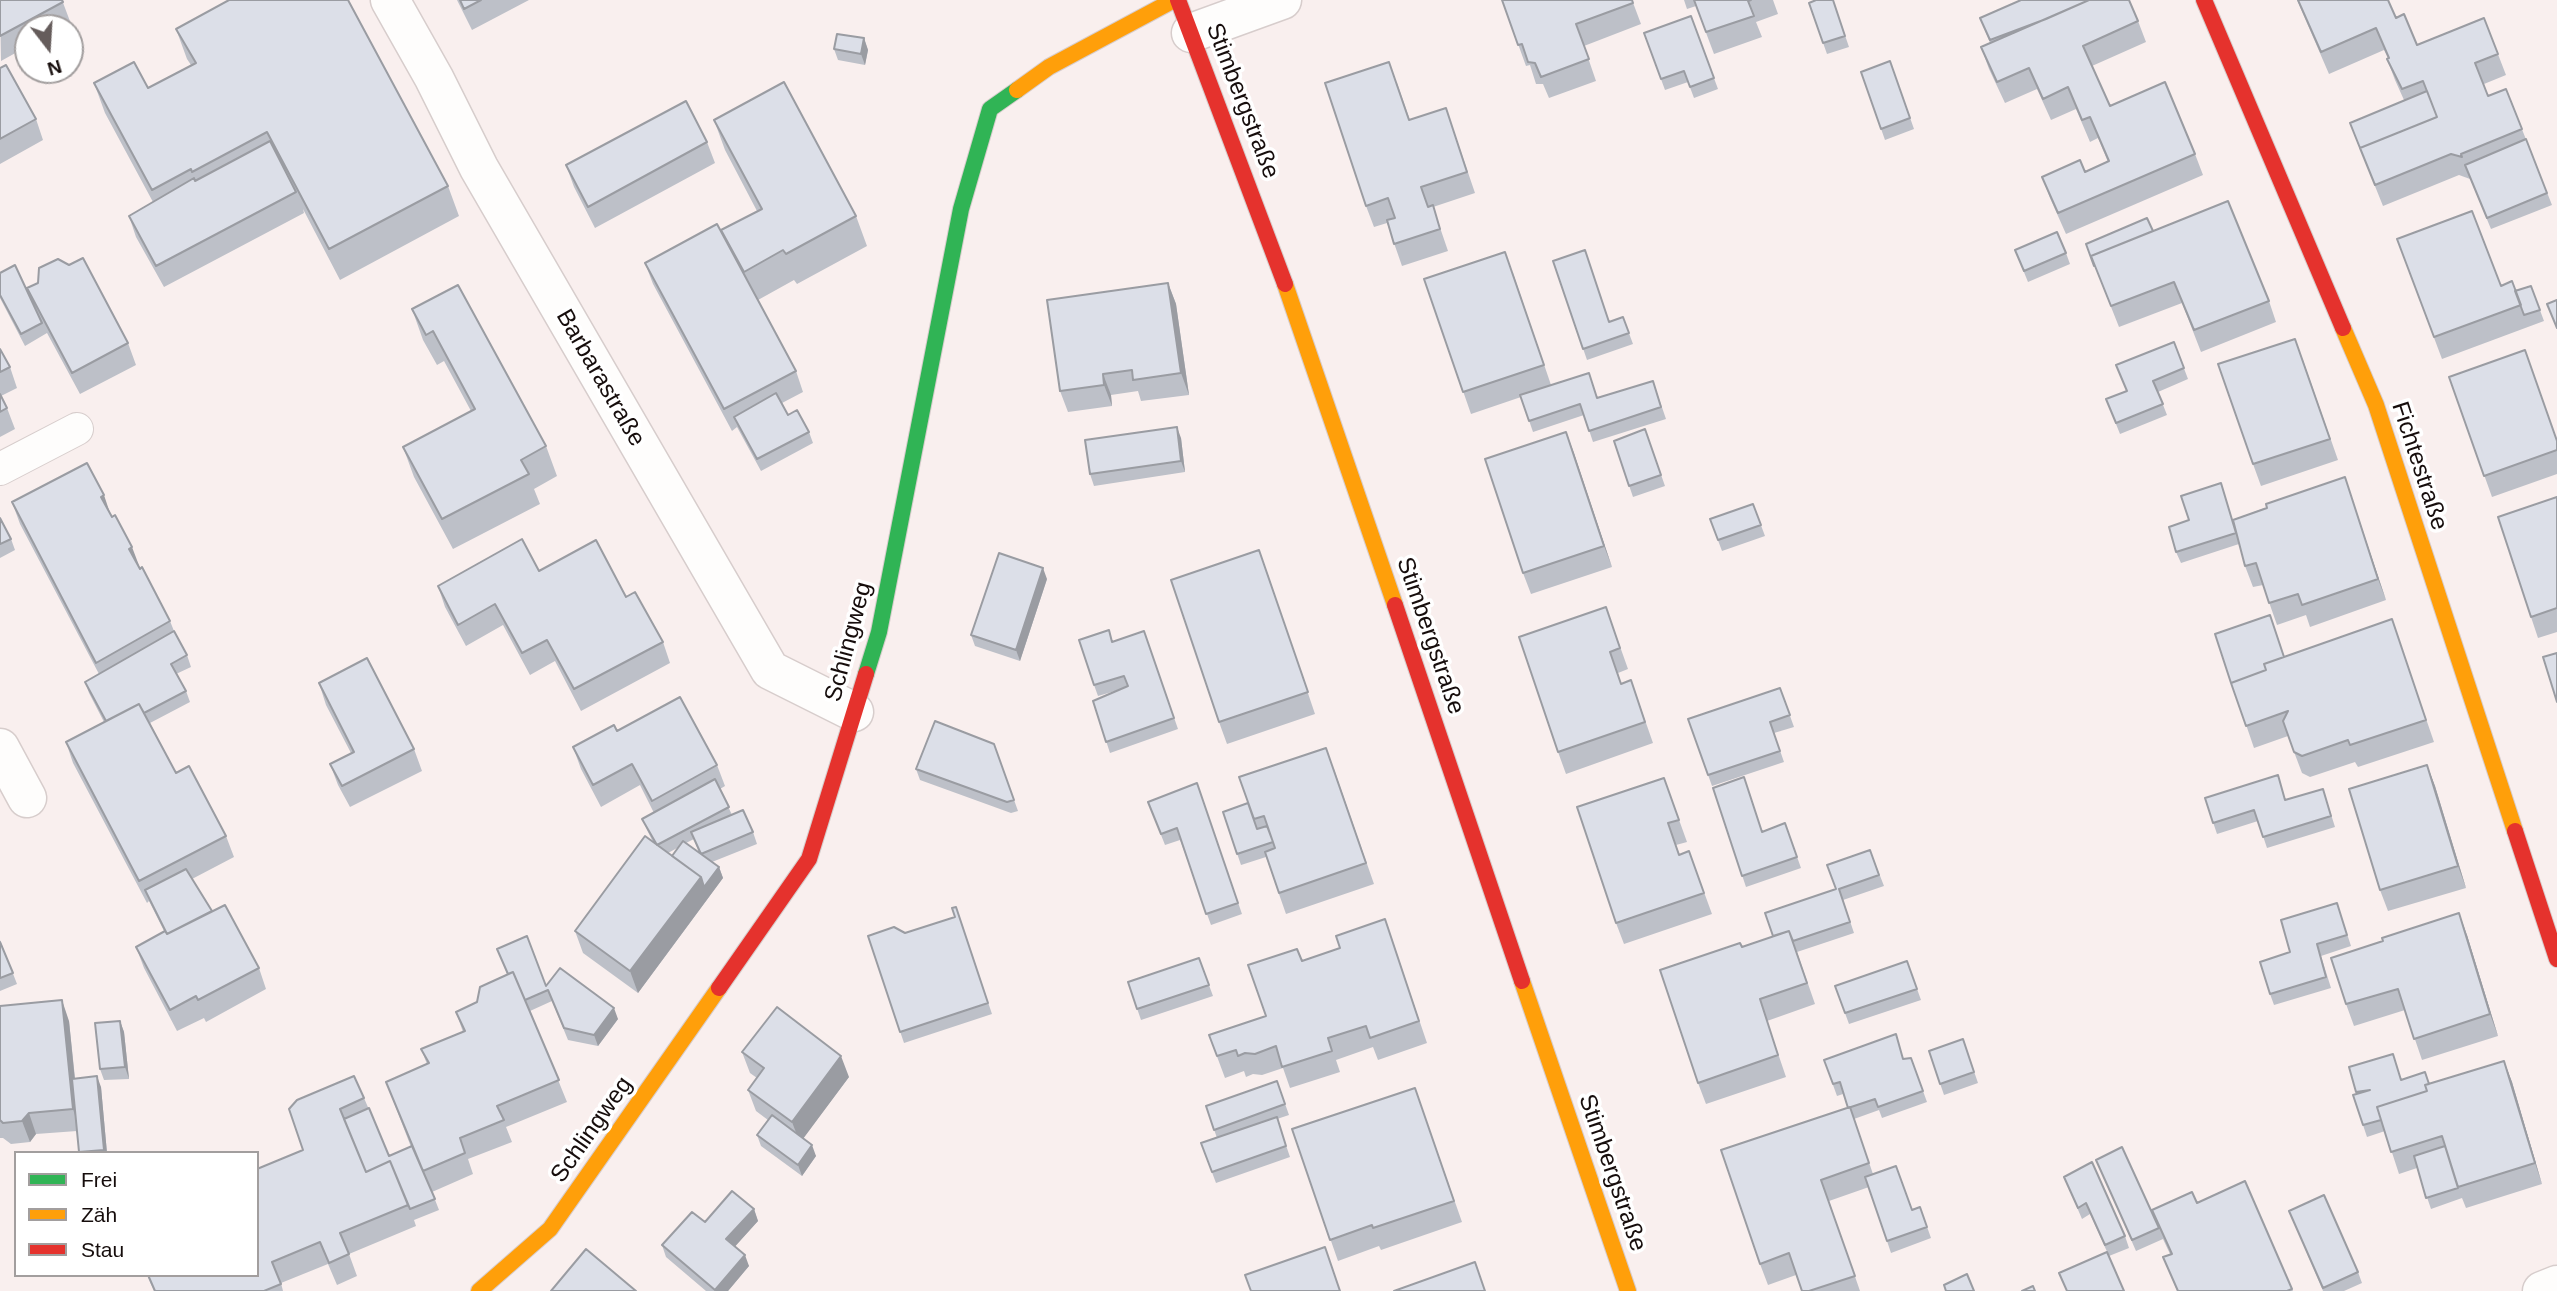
<!DOCTYPE html>
<meta charset="utf-8">
<style>
body{margin:0}
#map{position:relative;width:2557px;height:1291px;overflow:hidden;background:#f9efee;font-family:Arial,sans-serif}
canvas{display:block}
.legend{position:absolute;left:14px;top:1151px;width:245px;height:126px;box-sizing:border-box;background:#fff;border:2px solid #a29e9e;margin:0;padding:9px 12px;list-style:none;font-size:21px;color:#160d0c}
.legend li{display:flex;align-items:center;gap:14px;height:35px}
.legend b{width:35px;border:2px solid #a29e9e}
.north{position:absolute;left:14px;top:14px;width:70px;height:70px;box-sizing:border-box;background:#fff;border:2px solid #a29e9e;border-radius:50%;rotate:163deg;font-size:19px;font-weight:700;line-height:28px;text-align:center;color:#160d0c}
.north::after{content:'';display:block;margin:auto;width:24px;height:32px;background:#655c5b;clip-path:polygon(50% 0,100% 100%,50% 72%,0 100%)}
</style>
<div id="map">
<canvas width="2557" height="1291"></canvas>
<ul class="legend">
<li><b style="height:9px;background:#30b455"></b>Frei</li>
<li><b style="height:9px;background:#ff9f0a"></b>Zäh</li>
<li><b style="height:9px;background:#e5322d"></b>Stau</li>
</ul>
<div class="north">N</div>
</div>
<script>
const g = document.querySelector('canvas').getContext('2d');
g.lineJoin = 'round';
function stroke(path, color, width, dash) { g.strokeStyle = color; g.lineWidth = width; g.lineCap = dash ? 'butt' : 'round'; g.setLineDash(dash || []); g.stroke(path); }
function fill(path, color) { g.fillStyle = color; g.fill(path, 'evenodd'); }
function label(font, color, halo, rows, align = 'center') {
  g.font = font + ' Arial,sans-serif'; g.lineWidth = 7; g.setLineDash([]); g.textBaseline = 'middle'; g.strokeStyle = halo; g.fillStyle = color; for (const [text, x, y, turn = 0] of rows) {
    g.save(); g.translate(x, y); g.rotate((+turn || 0) * Math.PI / 180); g.textAlign = isNaN(turn) ? turn : align; if (halo) g.strokeText(text, 0, 0); g.fillText(text, 0, 0); g.restore();
  }
}
const lane = new Path2D(`
 M0,469L77,429`);
const street = new Path2D(`
 M390,0L434,78L479,168L770,670L854,712
 M1191,33L1282,0
 M0,748L27,798
 M2542,1291L2557,1285`);
const fast = new Path2D(`
 M866,674L879,632L961,209L990,109L1017,90`);
const slow = new Path2D(`
 M1017,90L1049,67L1174,0
 M1285,284L1395,605
 M2343,328L2376,405L2515,831
 M1522,981L1628,1291
 M479,1291L550,1229L719,988`);
const jam = new Path2D(`
 M1178,0L1285,284
 M2204,0L2343,328
 M1395,605L1522,981
 M2515,831L2557,959
 M719,988L809,859L866,674`);
stroke(lane, '#d7cdcc', 34);
stroke(street, '#d7cdcc', 41);
stroke(fast, '#d7cdcc', 18);
stroke(slow, '#d7cdcc', 18);
stroke(jam, '#d7cdcc', 18);
stroke(lane, '#fefdfc', 32);
stroke(street, '#fefdfc', 38);
stroke(fast, '#30b455', 16);
stroke(slow, '#ff9f0a', 16);
stroke(jam, '#e5322d', 16);
fill(new Path2D(`
 M0,0H62L71,24L63,28H28V46L1,61Z
 M457,0H529L472,30Z
 M1502,0H1632L1641,24L1584,46L1596,81L1549,98L1543,84H1536L1530,65L1526,66Z
 M1684,0H1773L1778,14L1756,22L1762,37L1714,54L1696,6L1687,9Z
 M1833,0L1849,47L1827,54L1809,3Z
 M2297,0H2388L2396,18L2417,45L2484,18L2506,75L2484,84L2488,96L2506,89L2552,205L2491,229L2469,176L2470,179L2459,175L2383,206L2354,134L2404,100L2395,80L2387,59L2388,58L2384,50L2329,74Z
 M1691,16L1718,89L1694,98L1688,82L1665,90L1644,33Z
 M1980,18L2138,21L2146,42L2092,66L2110,106L2195,154L2203,175L2066,234L2050,198L2042,177L2085,172L2108,162L2098,138L2090,142L2076,109L2051,120L2037,89L2005,103L1989,69L1981,47L1990,43Z
 M176,29L448,186L459,216L340,280L303,209L304,213L164,287L136,237L129,216L153,202L105,113L94,83L148,88L191,65L187,59Z
 M864,38L868,50L865,65L838,60L834,49Z
 M1890,61L1914,129L1885,140L1861,72Z
 M0,68L36,119L43,140L0,164Z
 M1397,83L1410,120L1446,108L1475,193L1433,207L1448,251L1402,266L1387,223L1374,227L1366,206Z
 M714,120L856,216L867,246L797,284L794,280L758,300L796,371L803,392L782,403L788,415L809,432L813,443L761,471L737,427L732,431L653,284L645,263L722,233L757,211L725,150Z
 M707,142L715,163L595,228L574,187L566,165Z
 M2153,231L2269,301L2276,322L2201,352L2182,303L2119,327L2086,244Z
 M2397,239L2515,291L2531,286L2544,321L2442,359Z
 M2015,250L2066,253L2070,264L2028,282Z
 M1553,261L1610,322L1623,317L1633,344L1587,360Z
 M0,273L28,292L128,343L136,365L80,394L47,333L25,346L0,298Z
 M1513,273L1551,385L1597,398L1653,381L1666,419L1593,442L1584,415L1533,432L1521,397L1471,414L1424,279Z
 M1168,283L1176,304L1189,395L1141,401L1138,391L1111,395L1112,406L1068,412L1060,391Z
 M412,309L546,446L557,476L534,489L540,504L453,549L414,477L403,447L471,411L444,361L437,365L423,340Z
 M2174,342L2188,379L2158,392L2167,415L2120,434L2106,399L2126,391Z
 M0,349L10,367L17,388L1,396L7,408L15,429L0,437Z
 M2303,360L2338,460L2261,486L2253,464Z
 M2449,377L2557,441V474L2492,497Z
 M1645,429L1665,486L1633,497L1614,441Z
 M1566,432L1612,567L1531,594L1523,573Z
 M1181,438L1185,472L1094,486L1090,474Z
 M2345,477L2386,600L2310,627L2306,615L2277,625L2263,585L2253,587L2245,566L2239,544L2181,563L2176,552L2233,520Z
 M2557,497V632L2538,638L2531,617Z
 M12,502L110,514L139,569L170,621L174,631L187,655L191,667L176,674L186,691L190,702L150,723L176,773L226,836L234,857L192,879L212,911L259,968L266,989L206,1022L204,1018L177,1031L144,968L136,947L164,931L149,901L147,903L73,763L66,742L104,722L89,693L85,682L99,674L20,524Z
 M1753,504L1765,536L1722,551L1710,519Z
 M0,518L11,539L15,550L0,558Z
 M539,571L626,597L663,642L670,663L581,711L555,661L530,675L503,625L466,646L445,607L438,586Z
 M1267,572L1315,714L1227,744L1219,722Z
 M1047,579L1020,661L975,646L971,635Z
 M1606,607L1628,669L1618,673L1621,684L1631,680L1653,743L1566,774L1558,752Z
 M1144,631L1178,729L1110,753L1093,701L1122,689L1098,696L1094,685L1113,642Z
 M2215,634L2285,657L2399,640L2434,742L2358,767L2355,762L2310,777L2302,773L2288,736L2254,748Z
 M319,683L414,749L422,771L350,807L338,785L330,764L351,753L326,705Z
 M1780,688L1794,727L1774,733L1784,762L1712,786L1688,719Z
 M617,731L717,765L725,786L720,789L732,815L753,832L757,844L712,862L719,867L723,878L638,993L583,953L575,931L653,842L647,830L642,819L654,813L640,785L601,807L581,769L573,747ZM694,839L699,853L686,843ZM679,847L672,856L668,853Z
 M994,744L1018,811L1011,813L920,780L916,769Z
 M2427,765L2435,786L2466,888L2388,911L2380,890Z
 M1334,769L1374,884L1286,914L1266,857L1241,865L1223,812Z
 M1664,778L1687,842L1676,845L1680,855L1689,851L1712,914L1624,944L1616,923Z
 M1197,783L1242,914L1211,925L1180,840L1165,845L1148,802Z
 M1713,788L1763,831L1785,823L1801,868L1746,887Z
 M2323,789L2335,827L2267,848L2258,821L2217,834L2205,798L2286,800Z
 M1870,850L1884,886L1843,900L1854,933L1797,952L1815,1004L1767,1021L1786,1077L1706,1104L1698,1083L1742,947L1773,936L1836,889Z
 M2337,903L2351,946L2321,956L2331,988L2274,1005L2270,994L2290,952Z
 M956,907L992,1014L904,1043L868,936L905,933L955,917Z
 M1385,919L1427,1043L1378,1060L1373,1047L1336,1060L1340,1072L1290,1088L1283,1068L1262,1075L1253,1074L1246,1077L1244,1071L1225,1078L1209,1035L1266,1016L1302,961L1340,948Z
 M2467,935L2498,1036L2422,1060L2405,1010L2354,1026L2346,1004Z
 M0,940L17,984L0,991Z
 M497,949L546,986L618,1019L598,1046L568,1040L552,1001L530,1011L567,1102L506,1127L512,1142L468,1159L473,1174L432,1192L439,1210L414,1220L412,1214L416,1226L349,1254L357,1276L337,1285L328,1264L281,1283L283,1291H154L147,1275H257L303,1150L289,1109L364,1098L389,1156L411,1147L386,1082L427,1064L421,1049L463,1032L456,1012L477,1002L507,974Z
 M1199,958L1213,996L1141,1020L1128,982Z
 M1907,961L1921,1000L1849,1024L1835,986Z
 M0,1006L69,1021L75,1078L101,1087L107,1153H80L77,1131L36,1134L30,1142L11,1144L3,1138H0Z
 M120,1021L124,1032L129,1079L104,1080L100,1069Z
 M1963,1039L1978,1083L1944,1095L1929,1051Z
 M742,1052L849,1077L803,1138L816,1156L802,1176L761,1146L757,1135L768,1120L756,1111L748,1090L757,1078L750,1073Z
 M1911,1058L1927,1102L1882,1118L1879,1110L1854,1119L1873,1174L1912,1209L1920,1207L1931,1238L1891,1253L1869,1187L1829,1201L1860,1291H1802L1796,1275L1768,1285L1760,1264L1848,1108L1843,1094L1837,1096L1824,1060L1904,1059Z
 M2504,1061L2512,1082L2542,1184L2466,1208L2462,1198L2431,1209L2417,1168L2399,1174L2385,1131L2367,1137L2363,1125L2357,1094L2349,1067L2401,1079L2429,1084Z
 M1277,1081L1289,1115L1277,1119L1290,1157L1216,1183L1201,1143L1217,1138L1206,1106Z
 M1415,1088L1462,1222L1381,1250L1379,1246L1338,1261L1292,1129Z
 M2096,1160L2156,1220L2197,1203L2245,1181L2293,1291H2177L2163,1257L2170,1254L2163,1239L2136,1251Z
 M2064,1177L2125,1236L2129,1248L2109,1256L2090,1214L2082,1219Z
 M754,1209L758,1221L735,1246L749,1266L728,1291H706L666,1257L662,1245L705,1222Z
 M2289,1211L2358,1272L2362,1283L2344,1291H2323Z`), '#bdc0c8');
fill(new Path2D(`
 M864,38L868,50L865,65L861,54Z
 M1168,283L1176,304L1189,395L1181,373Z
 M1103,374L1111,395L1112,406L1104,385Z
 M1177,427L1181,438L1185,472L1181,461Z
 M1566,432L1574,453L1612,567L1604,546Z
 M2345,477L2352,499L2386,600L2378,579Z
 M104,495L111,516L101,497Z
 M132,547L140,568L129,549Z
 M1043,568L1047,579L1020,661L1016,650Z
 M2427,765L2435,786L2466,888L2458,866Z
 M719,867L723,878L638,993L630,971L701,877Z
 M2459,913L2467,935L2498,1036L2490,1014Z
 M62,1000L69,1021L80,1131L73,1109Z
 M614,1008L618,1019L598,1046L594,1035Z
 M120,1021L124,1032L129,1079L125,1067Z
 M841,1056L849,1077L800,1143L792,1122Z
 M2504,1061L2512,1082L2542,1184L2535,1163Z
 M97,1076L101,1087L107,1153H105L104,1150Z
 M29,1113L36,1134L30,1142L22,1121Z
 M812,1145L816,1156L802,1176L798,1165Z
 M754,1209L758,1221L731,1251L726,1239Z
 M745,1255L749,1266L728,1291H715Z`), '#9a9ca2');
const building = new Path2D(`
 M0,0H62L63,2L0,36Z
 M229,0H348L448,186L329,249L267,132L192,172L191,169L152,190L94,83L134,62L148,88L196,63L176,29Z
 M460,0H481L464,9Z
 M1502,0H1632L1633,3L1576,24L1589,59L1541,77L1535,63L1528,62L1522,44L1518,45Z
 M1694,0H1751L1748,1L1754,16L1706,32Z
 M1816,0H1833L1845,36L1823,43L1809,3Z
 M2021,0H2089L2046,19L1990,40L1980,18Z
 M2089,0H2129L2138,21L2083,46L2110,106L2165,82L2195,154L2058,213L2042,177L2080,160L2085,172L2109,161L2090,117L2082,120L2068,87L2043,99L2029,68L1997,82L1981,47Z
 M2298,0H2388L2396,18L2404,14L2417,45L2484,18L2498,54L2475,63L2488,96L2506,89L2522,129L2461,154L2462,157L2451,154L2375,185L2360,148L2437,117L2423,81L2402,89L2387,59L2389,58L2376,28L2321,52Z
 M1691,16L1714,78L1690,87L1684,71L1661,79L1644,33Z
 M837,34L864,38L861,54L834,49Z
 M1890,61L1910,118L1881,129L1861,72Z
 M1389,62L1409,120L1446,108L1467,172L1421,187L1428,207L1433,205L1440,229L1394,244L1387,220L1395,218L1388,198L1366,206L1325,83Z
 M6,65L36,119L0,139V68Z
 M784,82L856,216L786,254L783,250L744,272L721,230L762,209L714,120Z
 M2427,91L2437,117L2360,148L2364,158L2350,123Z
 M686,101L707,142L588,207L566,165Z
 M2526,139L2547,193L2487,218L2465,165Z
 M270,141L296,192L156,266L129,216L194,178L195,181Z
 M2228,201L2269,301L2194,330L2174,282L2111,306L2091,256Z
 M2472,211L2501,286L2512,281L2521,305L2434,337L2397,239Z
 M2147,218L2153,231L2091,256L2094,266L2086,244Z
 M717,224L796,371L724,409L645,263Z
 M2057,232L2066,253L2024,271L2015,250Z
 M1585,250L1609,322L1623,317L1629,333L1583,349L1553,261Z
 M1505,252L1544,365L1463,392L1424,279Z
 M83,258L128,343L72,373L27,288L38,283L39,268L58,259L69,265Z
 M15,265L42,323L21,334L0,295V273Z
 M1168,283L1181,373L1133,380L1132,370L1103,374L1104,385L1060,391L1047,300Z
 M458,285L546,446L521,460L529,474L442,519L403,447L475,409L433,331L426,335L412,309Z
 M2531,286L2540,310L2524,315L2515,291Z
 M2557,300V328L2547,304Z
 M2295,339L2330,439L2253,464L2218,364Z
 M2174,342L2184,368L2153,381L2163,404L2116,423L2106,399L2127,391L2116,365Z
 M0,349L10,367L0,372Z
 M2525,350L2557,441V450L2484,476L2449,377Z
 M1589,373L1597,398L1653,381L1661,407L1589,431L1580,404L1529,421L1520,395Z
 M776,393L788,415L797,410L809,432L757,459L734,417Z
 M0,394L7,408L0,412Z
 M1177,427L1181,461L1090,474L1085,440Z
 M1645,429L1661,475L1629,486L1614,441Z
 M1566,432L1604,546L1523,573L1485,459Z
 M87,463L104,495L101,497L112,517L115,515L132,547L129,549L140,569L142,567L170,621L96,663L12,502Z
 M2345,477L2378,579L2302,605L2298,594L2269,603L2256,563L2245,566L2233,520L2267,508L2266,504Z
 M2221,483L2236,533L2176,552L2169,527L2189,520L2181,496Z
 M2557,497V608L2531,617L2498,517Z
 M1753,504L1761,525L1718,540L1710,519Z
 M0,518L11,539L0,544Z
 M522,539L539,571L596,540L626,597L635,592L663,642L574,689L547,640L522,653L495,604L458,625L438,586Z
 M1259,550L1308,692L1219,722L1171,580Z
 M999,553L1043,568L1016,650L971,635Z
 M1606,607L1620,648L1610,652L1621,684L1631,680L1645,722L1558,752L1519,637Z
 M2270,615L2284,657L2264,664L2266,670L2231,683L2215,634Z
 M2392,619L2426,720L2350,745L2348,740L2302,756L2294,752L2283,721L2288,711L2246,726L2231,683L2266,670L2264,664Z
 M1109,630L1112,642L1144,631L1174,718L1106,742L1093,701L1128,686L1124,676L1094,685L1079,640Z
 M174,631L187,655L171,664L186,691L144,713L139,704L106,721L85,682Z
 M2557,653V702L2543,657Z
 M367,658L414,749L342,786L330,764L354,752L319,683Z
 M1780,688L1790,715L1770,722L1780,751L1708,775L1688,719Z
 M680,697L717,765L652,801L632,764L593,785L573,747L614,725L617,731Z
 M139,704L176,773L189,766L226,836L139,881L66,742Z
 M935,721L994,744L1014,800L1007,802L916,769Z
 M1326,748L1366,863L1279,893L1265,852L1275,848L1264,816L1254,819L1239,777Z
 M2427,765L2458,866L2380,890L2349,789Z
 M2278,775L2285,800L2323,789L2331,816L2263,837L2254,810L2213,823L2205,798Z
 M1744,777L1762,832L1785,823L1797,857L1742,876L1713,788Z
 M1664,778L1679,820L1668,823L1679,855L1689,851L1704,893L1616,923L1577,807Z
 M715,779L729,807L657,845L642,819Z
 M1197,783L1238,903L1206,914L1177,828L1161,834L1148,802Z
 M1248,803L1257,829L1267,826L1273,842L1237,854L1223,812Z
 M743,810L753,832L701,854L719,867L704,887L701,877L672,856L683,841L701,854L691,832Z
 M645,836L701,877L630,971L575,931Z
 M1870,850L1879,875L1839,889L1850,922L1793,941L1789,931L1773,936L1765,913L1836,889L1827,865Z
 M186,869L212,911L167,934L145,890Z
 M2337,903L2347,935L2317,944L2326,977L2270,994L2260,962L2290,952L2281,920Z
 M225,905L259,968L198,1000L196,996L170,1010L136,947L165,931L167,934Z
 M956,907L988,1003L900,1032L868,936L894,927L905,933L955,917L952,908Z
 M2459,913L2490,1014L2414,1039L2398,989L2346,1004L2331,958L2383,941L2382,938Z
 M1385,919L1419,1021L1370,1038L1366,1026L1328,1038L1332,1051L1282,1067L1276,1046L1255,1054L1245,1053L1238,1056L1236,1050L1217,1056L1209,1035L1266,1016L1248,965L1297,949L1302,961L1340,948L1336,936Z
 M1789,931L1807,983L1760,999L1778,1055L1698,1083L1660,970L1740,943L1742,947Z
 M527,936L546,986L560,968L614,1008L594,1035L564,1028L548,990L525,1000L513,972L508,974L497,949Z
 M0,942L13,973L0,978Z
 M1199,958L1209,985L1137,1009L1128,982Z
 M1907,961L1917,989L1845,1013L1835,986Z
 M513,972L559,1080L497,1106L504,1120L460,1138L465,1153L423,1171L386,1082L429,1063L421,1049L465,1031L456,1012L477,1002L480,987Z
 M62,1000L73,1109L29,1113L22,1121L3,1123L0,1120V1006Z
 M777,1007L841,1056L792,1122L748,1090L764,1068L742,1052Z
 M120,1021L125,1067L100,1069L95,1023Z
 M1896,1034L1903,1059L1911,1058L1923,1091L1878,1107L1875,1099L1848,1108L1840,1082L1833,1084L1824,1060Z
 M1963,1039L1974,1072L1940,1084L1929,1051Z
 M2393,1054L2401,1080L2425,1072L2429,1084L2425,1085L2427,1091L2377,1107L2381,1120L2363,1125L2353,1095L2370,1090L2356,1092L2349,1067Z
 M2504,1061L2535,1163L2458,1187L2442,1136L2391,1152L2377,1107L2427,1091L2425,1085Z
 M97,1076L104,1150L79,1152L72,1079Z
 M354,1076L364,1098L340,1109L366,1172L390,1161L408,1205L340,1233L349,1254L329,1263L320,1242L272,1262L281,1284L264,1291H155L148,1275H257V1169L303,1150L289,1109L297,1100Z
 M1277,1081L1285,1104L1214,1130L1206,1106Z
 M1415,1088L1454,1201L1373,1228L1372,1225L1330,1240L1292,1129Z
 M1850,1107L1869,1163L1821,1180L1855,1276L1809,1291H1802L1789,1253L1760,1264L1721,1150Z
 M369,1108L389,1156L412,1146L435,1199L410,1209L390,1161L366,1172L344,1119Z
 M772,1115L812,1145L798,1165L757,1135Z
 M1277,1117L1286,1146L1212,1172L1201,1143Z
 M2445,1146L2458,1188L2426,1198L2414,1156Z
 M2122,1147L2159,1228L2132,1240L2096,1160Z
 M2092,1162L2125,1236L2105,1245L2086,1203L2078,1208L2064,1177Z
 M1896,1166L1912,1210L1920,1207L1927,1227L1887,1241L1865,1177Z
 M2245,1181L2292,1289L2287,1291H2178L2163,1257L2172,1254L2152,1210L2192,1192L2197,1203Z
 M732,1191L754,1209L726,1239L745,1255L715,1290L662,1245L692,1212L705,1222Z
 M2324,1195L2358,1272L2323,1288L2289,1211Z
 M1325,1247L1340,1291H1251L1245,1275Z
 M586,1249L636,1291H551Z
 M2107,1252L2124,1291H2067L2059,1273Z
 M1475,1262L1485,1291H1394Z
 M1967,1274L1974,1291H1946L1944,1285Z
 M2033,1286L2035,1291H2022Z`);
fill(building, '#dcdfe8');
stroke(building, '#9a9ca2', 2);
label('24px', '#160d0c', '#fff', [
 ["Stimbergstraße",1242,101,69],
 ["Barbarastraße",600,378,60],
 ["Fichtestraße",2419,466,72],
 ["Stimbergstraße",1430,636,71],
 ["Schlingweg",849,642,-75],
 ["Schlingweg",592,1130,-55],
 ["Stimbergstraße",1612,1173,71]
]);
</script>
